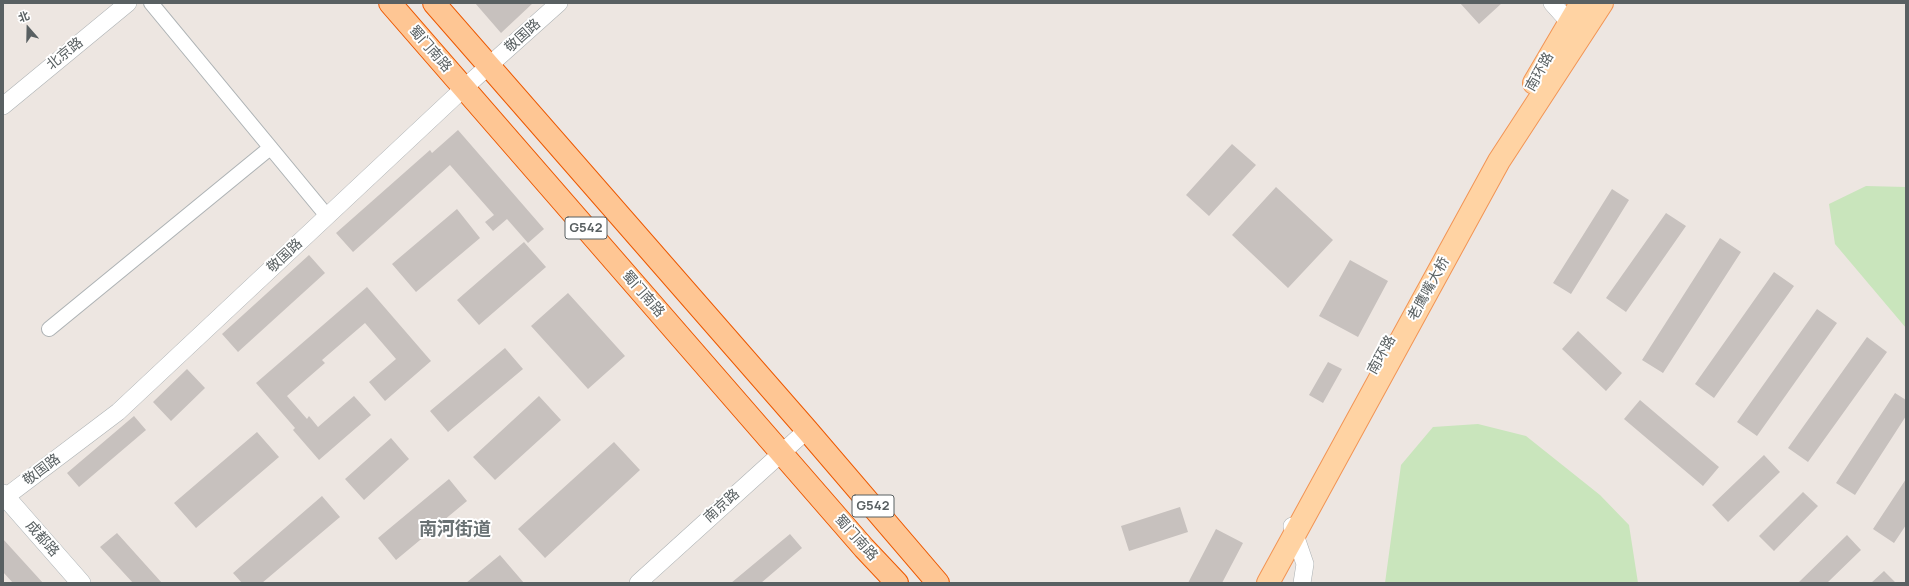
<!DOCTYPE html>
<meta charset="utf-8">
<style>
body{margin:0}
#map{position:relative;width:1909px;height:586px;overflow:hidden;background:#ede6e1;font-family:Manrope,"Noto Sans SC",sans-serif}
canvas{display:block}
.frame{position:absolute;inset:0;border:4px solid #596062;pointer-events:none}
.north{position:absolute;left:8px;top:8px;width:40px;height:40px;-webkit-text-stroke:3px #fff;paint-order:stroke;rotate:340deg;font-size:11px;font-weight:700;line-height:16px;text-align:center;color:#596062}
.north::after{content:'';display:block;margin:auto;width:14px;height:18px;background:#596062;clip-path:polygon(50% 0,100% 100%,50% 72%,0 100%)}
</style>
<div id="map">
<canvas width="1909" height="586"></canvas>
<div class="frame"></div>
<div class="north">北</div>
</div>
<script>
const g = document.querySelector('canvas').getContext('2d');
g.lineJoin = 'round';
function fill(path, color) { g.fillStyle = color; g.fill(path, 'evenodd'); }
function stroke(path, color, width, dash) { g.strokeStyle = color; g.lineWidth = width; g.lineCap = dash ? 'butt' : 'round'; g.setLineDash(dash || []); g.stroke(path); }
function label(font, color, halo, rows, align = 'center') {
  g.font = font + ' Manrope,"Noto Sans SC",sans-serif'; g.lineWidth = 4; g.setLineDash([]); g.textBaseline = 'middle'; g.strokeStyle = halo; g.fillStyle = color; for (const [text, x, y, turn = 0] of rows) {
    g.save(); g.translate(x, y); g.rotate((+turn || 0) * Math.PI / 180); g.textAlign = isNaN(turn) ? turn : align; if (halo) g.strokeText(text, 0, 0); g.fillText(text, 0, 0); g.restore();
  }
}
fill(new Path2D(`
 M1866,186L1906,187V328L1835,244L1829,204Z
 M1478,424L1526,436L1600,495L1629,525L1638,583H1385L1401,465L1433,427Z`), '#c9e5bc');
fill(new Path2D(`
 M475,3H533L501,33Z
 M1460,3H1502L1479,24Z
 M458,130L544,229L528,243L507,219L493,231L485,222L494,215L450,165L353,252L336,233L430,150L432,153Z
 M1232,144L1256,165L1209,216L1186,195Z
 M1276,187L1333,240L1288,288L1232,235Z
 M1612,189L1629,200L1571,294L1553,283Z
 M457,209L480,238L416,292L392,264Z
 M1666,213L1686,226L1626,312L1606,298Z
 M1720,238L1741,252L1663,373L1642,360Z
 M524,242L546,267L479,325L457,300Z
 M309,255L325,273L238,352L222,334Z
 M1350,260L1388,281L1358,337L1319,316Z
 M1774,272L1794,286L1714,398L1695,384Z
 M367,287L431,361L385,401L369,382L396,359L365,323L322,360L325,363L287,396L307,419L309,416L318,427L354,396L371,415L319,460L293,430L295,428L256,383Z
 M568,293L625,356L588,389L531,326Z
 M1817,309L1837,323L1757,436L1737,422Z
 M1578,331L1622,373L1606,391L1562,349Z
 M1867,337L1887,352L1808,462L1788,448Z
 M505,348L523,369L448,432L430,411Z
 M1328,362L1342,369L1323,403L1309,395Z
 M187,369L205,388L171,421L153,402Z
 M1895,393L1906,400V416L1855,495L1836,483Z
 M539,396L561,420L495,480L473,457Z
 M1640,400L1719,467L1703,486L1624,419Z
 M134,416L146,430L79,487L67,473Z
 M257,432L279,457L196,528L174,503Z
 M391,438L409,459L364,500L345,479Z
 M614,442L640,470L545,558L518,529Z
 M1764,455L1780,472L1728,522L1712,505Z
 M449,479L467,501L396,560L378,538Z
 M1906,479V525L1894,543L1873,529Z
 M1803,492L1818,506L1774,551L1759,536Z
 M322,496L340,517L262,583H242L233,573Z
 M1180,507L1188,532L1129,551L1121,526Z
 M1216,529L1243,543L1222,583H1188Z
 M117,533L162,583H133L100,547Z
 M790,534L802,548L761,583H731Z
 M1847,535L1861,550L1827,583H1798Z
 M3,539L43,583H13L3,572Z
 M500,555L524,583H466Z
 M1884,571L1896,583H1871Z`), '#c7c1be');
const minor = new Path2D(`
 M151,3L327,216
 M49,329L270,148`);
const tertiary = new Path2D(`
 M1552,3L1577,31
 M3,106L128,3
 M3,499L118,412L464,88L559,3
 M1292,526L1305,564L1302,583
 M638,583L807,430`);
const secondary = new Path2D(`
 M3,494L81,583`);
const primary = new Path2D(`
 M1534,83L1581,3
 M1268,583L1499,161L1602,3`);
const trunk = new Path2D(`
 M390,3L864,548L897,583
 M434,3L807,430L938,583`);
stroke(minor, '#adb2b4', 16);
stroke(tertiary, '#adb2b4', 18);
stroke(secondary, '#adb4b7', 20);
stroke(primary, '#f29454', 24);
stroke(trunk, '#ed5800', 24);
stroke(minor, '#fff', 14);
stroke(tertiary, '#fff', 17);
stroke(secondary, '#fff', 19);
stroke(primary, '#ffd3a3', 22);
stroke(trunk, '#fec694', 22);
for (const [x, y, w] of [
 [586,228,42],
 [873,506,42]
]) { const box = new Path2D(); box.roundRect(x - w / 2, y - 11, w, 22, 3); g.fillStyle = '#fff'; g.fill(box); stroke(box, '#596062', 1); }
label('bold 13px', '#596062', null, [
 ["G542",586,228],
 ["G542",873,506]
]);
label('14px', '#596062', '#fff', [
 ["敬国路",523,36,-42],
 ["蜀门南路",430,49,49],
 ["北京路",65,54,-39],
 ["南环路",1540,72,-61],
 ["敬国路",285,256,-43],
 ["老鹰嘴大桥",1429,289,-61],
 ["蜀门南路",643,294,49],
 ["南环路",1382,355,-61],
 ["敬国路",42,470,-37],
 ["南京路",722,506,-42],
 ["蜀门南路",856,538,48],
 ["成都路",42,539,49]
]);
label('bold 18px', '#6a7274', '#fff', [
 ["南河街道",455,530]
]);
</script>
